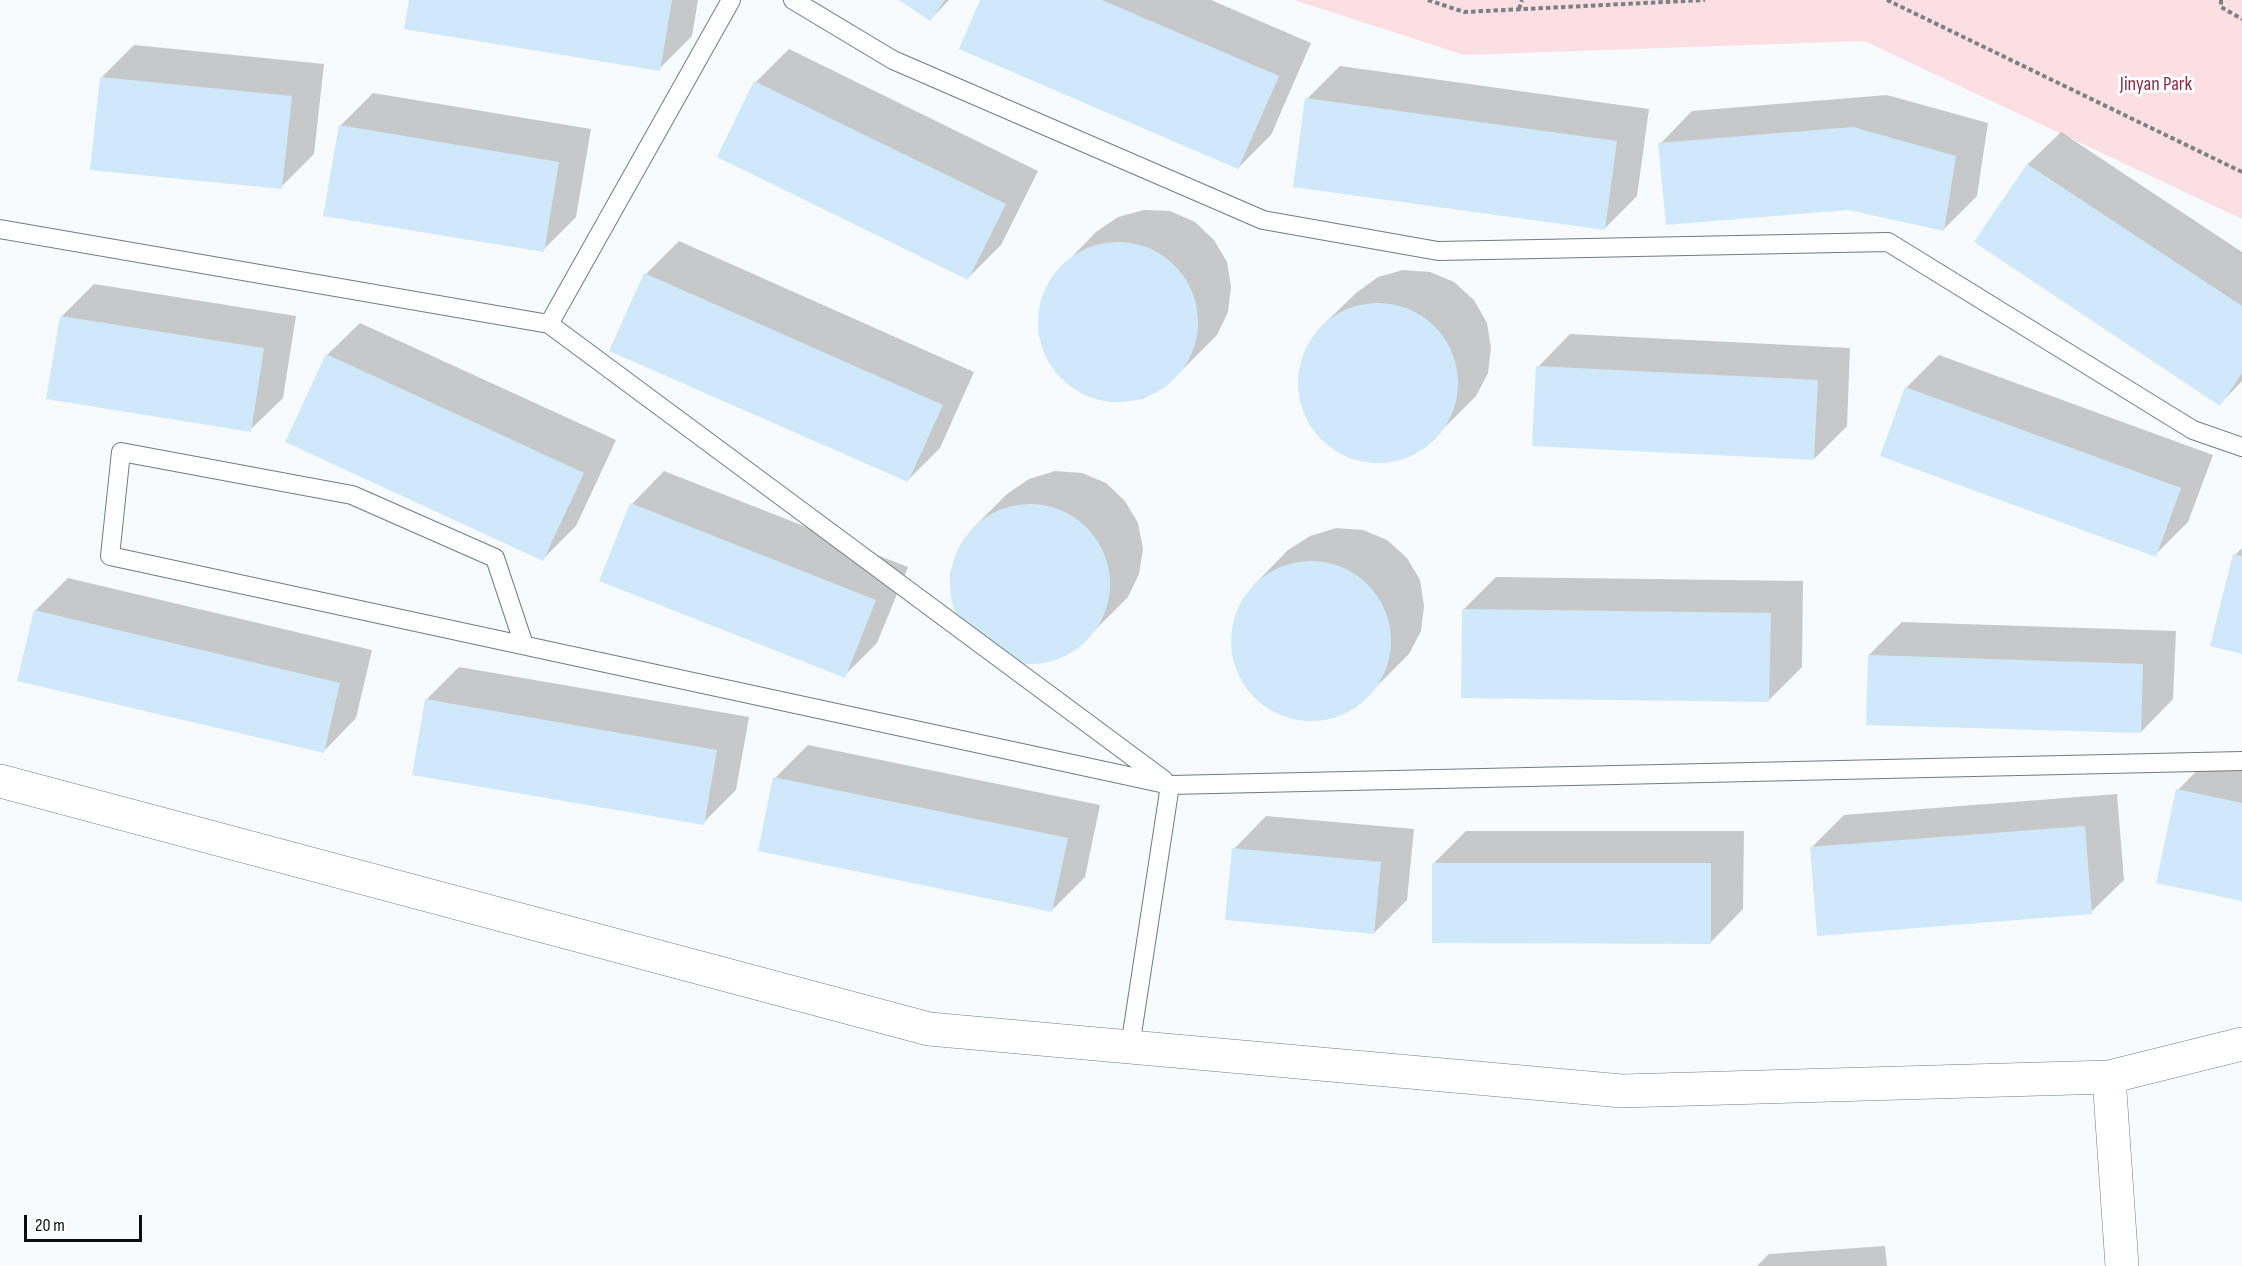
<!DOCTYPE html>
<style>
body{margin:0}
#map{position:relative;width:2242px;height:1266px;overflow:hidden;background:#f8fbfd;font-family:"Sofia Sans Condensed",sans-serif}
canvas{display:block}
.scale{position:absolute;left:24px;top:1215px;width:118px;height:27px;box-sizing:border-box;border:3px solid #090e11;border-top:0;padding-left:8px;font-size:18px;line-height:21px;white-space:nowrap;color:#090e11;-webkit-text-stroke:4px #fff;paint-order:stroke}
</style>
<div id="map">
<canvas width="2242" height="1266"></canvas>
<div class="scale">20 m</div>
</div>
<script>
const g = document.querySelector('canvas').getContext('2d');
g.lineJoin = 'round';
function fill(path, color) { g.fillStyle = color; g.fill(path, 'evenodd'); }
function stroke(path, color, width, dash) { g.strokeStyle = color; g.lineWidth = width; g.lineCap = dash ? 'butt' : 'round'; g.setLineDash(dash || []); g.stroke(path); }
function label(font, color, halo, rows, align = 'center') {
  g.font = font + ' "Sofia Sans Condensed",sans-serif'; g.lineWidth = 6; g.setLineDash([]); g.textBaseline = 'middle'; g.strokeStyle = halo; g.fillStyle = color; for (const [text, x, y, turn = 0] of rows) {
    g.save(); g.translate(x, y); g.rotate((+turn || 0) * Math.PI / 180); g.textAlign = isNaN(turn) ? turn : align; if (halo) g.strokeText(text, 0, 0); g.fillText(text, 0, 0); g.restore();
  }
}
fill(new Path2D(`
 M1294,0H2242V219L1864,41L1464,55Z`), '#fcdfe3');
fill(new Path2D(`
 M411,0H698L692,36L659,69Z
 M902,0H949L930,20Z
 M981,0H1211L1311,43L1271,135L1238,168Z
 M134,45L324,64L314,154L281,187L102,77Z
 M789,49L1038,171L1001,245L968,278L756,82Z
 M1340,66L1649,109L1637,196L1604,229L1307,99Z
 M373,93L591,129L576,217L543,250L340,126Z
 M1887,95L1988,123L1977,196L1944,229L1660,144L1692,111Z
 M2061,132L2242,252V381L2220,404L1976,242L2028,164Z
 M1144,210L1170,211L1195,222L1214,240L1227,262L1231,287L1228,312L1217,335L1165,387L1142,399L1116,402L1090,397L1067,383L1050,363L1040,338L1039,313L1047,287L1063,266L1096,232L1118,217Z
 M679,241L974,372L940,448L907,481L646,274Z
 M1403,270L1430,272L1454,282L1474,300L1487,323L1491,348L1488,373L1476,396L1424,448L1401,459L1376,463L1349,458L1327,444L1309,424L1300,400L1299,373L1306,348L1322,326L1356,293L1378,277Z
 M94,284L296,316L283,398L250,430L61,317Z
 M360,323L616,440L576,526L543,559L327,355Z
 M1570,334L1850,348L1847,426L1814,459L1538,367Z
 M1939,355L2213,455L2188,522L2155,555L1906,388Z
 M664,471L908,567L877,643L844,676L632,504Z
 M1055,471L1082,473L1106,483L1125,501L1138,523L1143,549L1139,574L1128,597L1076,649L1053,660L1027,664L1001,658L961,625L952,601L950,574L958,549L974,527L1007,494L1029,479Z
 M1336,528L1363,530L1387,540L1407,558L1420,580L1424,606L1421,631L1409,654L1357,706L1334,717L1309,721L1283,715L1260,702L1242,682L1233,658L1232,631L1239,606L1255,584L1288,550L1310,536Z
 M2242,548V653L2235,555Z
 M1496,577L1803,581L1802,667L1769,700L1463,610Z
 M68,578L372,650L356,718L324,751L35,611Z
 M1902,622L2176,631L2173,699L2141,732L1869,655Z
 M459,667L749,717L736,790L703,823L426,700Z
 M808,745L1100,805L1085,877L1052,910L775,778Z
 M2210,757L2242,764V900L2178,790Z
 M2117,794L2124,880L2091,912L1811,848L1844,815Z
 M1266,816L1414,829L1407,900L1374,933L1234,849Z
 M1466,831H1744L1743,909L1711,942L1433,864Z
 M1885,1246L1887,1266H1757L1769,1254Z`), '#0003');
fill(new Path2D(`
 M409,0H672L660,71L404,29Z
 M899,0H945L930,21Z
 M980,0H1102L1279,76L1238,169L959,49Z
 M100,77L292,96L282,189L90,170Z
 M754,81L1006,204L968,280L717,157Z
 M1305,98L1617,141L1605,230L1293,187Z
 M339,125L559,162L544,252L323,216Z
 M1853,127L1956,156L1944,231L1848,210L1666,225L1658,143Z
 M2027,164L2242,306V373L2220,406L1974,242Z
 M1038 322a80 80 0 1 1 160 0a80 80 0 1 1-160 0Z
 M644,273L943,405L908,482L609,351Z
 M1298 383a80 80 0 1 1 160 0a80 80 0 1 1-160 0Z
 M60,316L264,348L251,432L46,399Z
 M326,354L584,473L543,561L285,442Z
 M1536,366L1818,380L1814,460L1532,446Z
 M1905,387L2181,488L2156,557L1880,456Z
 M630,503L876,600L845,678L599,581Z
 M950 584a80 80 0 1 1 160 0a80 80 0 1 1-160 0Z
 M2233,554L2242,556V654L2210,646Z
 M1231 641a80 80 0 1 1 160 0a80 80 0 1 1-160 0Z
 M1462,609L1771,613L1769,702L1461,698Z
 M34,610L340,683L324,753L17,681Z
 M1868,655L2143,664L2141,733L1866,725Z
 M425,699L717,750L704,825L412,775Z
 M773,777L1068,838L1052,912L758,851Z
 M2176,789L2242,803V901L2156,883Z
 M2085,826L2092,914L1817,936L1810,847Z
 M1232,848L1381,862L1374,934L1225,920Z
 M1432,863H1711V944L1432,943Z`), '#cfe9fb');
const lane = new Path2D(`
 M793,0L893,60L1263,220L1438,251L1888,242L2193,430L2242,447
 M0,229L549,324L731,0
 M549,324L1164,780
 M524,645L495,558L352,495L121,452L110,556L1170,785
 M1130,1047L1170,785L2242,761`);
const secondary = new Path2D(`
 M0,781L929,1029L1622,1091L2109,1077L2242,1044
 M2109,1077L2122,1266`);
stroke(lane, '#6e7c85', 20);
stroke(secondary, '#6e7c85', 34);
stroke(new Path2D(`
 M1428,0L1464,12L1705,0
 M1887,0L2242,172
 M2221,0V7L2242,19
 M1519,9L1522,0`), '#7d8184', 4, [4.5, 3]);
stroke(lane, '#fff', 18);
stroke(secondary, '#fff', 33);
label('20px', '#852d43', '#fff', [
 ["Jinyan Park",2156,85]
]);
</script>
